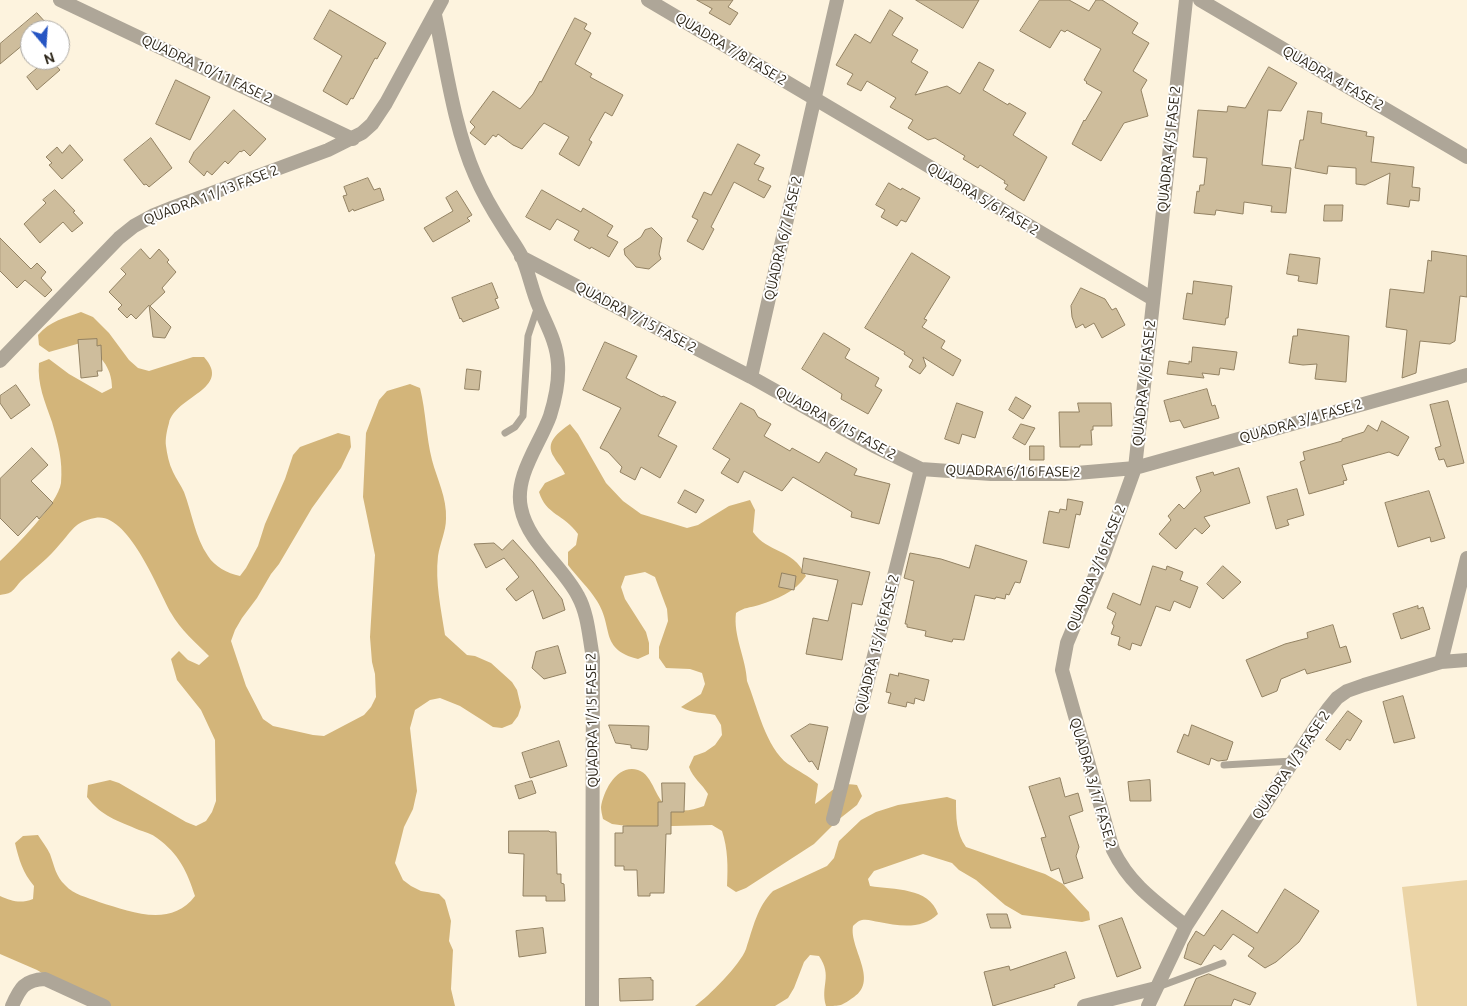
<!DOCTYPE html>
<style>
body{margin:0}
#map{position:relative;width:1467px;height:1006px;overflow:hidden;background:#fdf3de;font-family:Ubuntu,sans-serif}
canvas{display:block}
.north{position:absolute;left:20px;top:20px;width:50px;height:50px;box-sizing:border-box;background:#fff;border:1px solid #aba8a3;border-radius:50%;rotate:162deg;font-size:14px;font-weight:700;line-height:20px;text-align:center;color:#2c2518}
.north::after{content:'';display:block;margin:auto;width:18px;height:22px;background:#2655c3;clip-path:polygon(50% 0,100% 100%,50% 72%,0 100%)}
</style>
<div id="map">
<canvas width="1467" height="1006"></canvas>
<div class="north">N</div>
</div>
<script>
const g = document.querySelector('canvas').getContext('2d');
g.lineJoin = 'round';
function fill(path, color) { g.fillStyle = color; g.fill(path, 'evenodd'); }
function stroke(path, color, width, dash) { g.strokeStyle = color; g.lineWidth = width; g.lineCap = dash ? 'butt' : 'round'; g.setLineDash(dash || []); g.stroke(path); }
function label(font, color, halo, rows, align = 'center') {
  g.font = font + ' Ubuntu,sans-serif'; g.lineWidth = 4; g.setLineDash([]); g.textBaseline = 'middle'; g.strokeStyle = halo; g.fillStyle = color; for (const [text, x, y, turn = 0] of rows) {
    g.save(); g.translate(x, y); g.rotate((+turn || 0) * Math.PI / 180); g.textAlign = isNaN(turn) ? turn : align; if (halo) g.strokeText(text, 0, 0); g.fillText(text, 0, 0); g.restore();
  }
}
fill(new Path2D(`
 M1467,880V1006H1417L1402,887Z`), '#ebd4a6');
fill(new Path2D(`
 M81,312L93,317L109,333L129,360L138,368L149,371L193,357H204C233,389 175,396 169,423C167,430 165,439 166,446C167,454 169,464 173,472C176,479 181,485 184,492C192,513 195,537 208,556C215,567 227,573 240,576L246,568L258,546L265,524L285,479L293,455L300,447L338,433L350,436L351,447L341,468L312,508L279,564L271,574L257,598L242,618L235,630L231,641L246,686L263,719L273,726L313,735L324,736L364,715L371,707L376,697L375,674L372,662L370,637L375,555L363,497L366,433L379,400L387,391L410,384L420,388C426,412 426,436 432,460C437,479 447,498 446,519C446,531 440,543 438,556C435,582 441,609 445,635L467,655L475,656L491,663L512,682L517,690L521,707L518,716L512,724L502,728L493,727L460,706L440,698L430,700L415,710L410,728L417,791L413,809L404,827L395,863L403,880L411,886L421,891L439,894L445,900L451,921L449,941L453,950L451,989L455,1006H111L72,991L37,970L0,954V896C12,901 20,904 33,899L34,886C23,873 19,860 15,843L23,836L38,835C42,841 47,848 50,854C54,865 56,877 65,885C74,895 87,897 99,902C131,912 171,928 195,896C187,871 179,854 157,838C152,834 145,832 139,830C117,820 102,817 87,797L88,785L110,780L119,783L186,822L196,826L206,821L212,812L216,801L215,740L201,710L177,680L171,659L179,651L188,660L199,665L209,656C195,642 181,630 171,613C158,590 128,511 95,518C74,522 73,530 60,544C49,558 34,569 21,581C18,584 15,589 11,592C8,594 3,594 0,595V561C16,546 58,504 61,483C63,460 58,443 52,422C45,402 37,384 39,363L49,359L69,374L102,393L112,388C112,366 99,355 84,342L49,352L39,345L38,335C50,321 64,318 81,312Z
 M570,424L578,434L606,483L623,501L641,514L687,528L698,525L729,506L750,500L755,510L753,532C768,554 792,547 806,576C795,592 777,599 759,605C749,608 745,607 736,613C733,636 746,658 747,681C757,706 766,748 788,764C798,771 809,776 818,784L815,804C831,793 836,781 857,785L862,796L857,805L838,820L814,844L746,888L736,892L727,886C728,867 728,849 722,831L712,825L635,827L612,824L603,819C602,815 601,810 601,807C604,790 617,764 638,770C654,775 655,802 670,808C682,813 693,810 704,806L708,794C702,784 693,778 689,767L694,756L705,752L715,745L722,735L721,725L715,715C702,712 693,714 681,707L701,694L705,684L702,673L690,669L666,668L659,658V647L668,621L667,609L655,577L645,572L625,576L621,587L625,599L646,632L649,643V654L638,659C599,649 614,628 597,601C589,588 577,577 568,565V552L576,545L578,534C564,514 546,515 539,492L545,483L565,474C561,465 557,463 554,457C544,442 559,432 570,424Z
 M947,797L956,800C956,817 956,833 966,847L1045,874L1063,884L1089,912L1090,920L1082,922L1022,915L1005,905L976,880L959,870L952,863L923,854L874,871L868,879L870,886C894,890 929,887 938,914C922,930 899,926 879,922C873,921 865,918 859,921C857,922 855,924 853,926C849,948 879,980 854,997C841,1006 841,1006 826,1006C820,985 833,977 819,956L810,955L804,962L794,988L788,998L775,1006H695C709,996 740,965 746,949C753,928 757,907 773,891L827,866L834,858L839,841L861,820L876,812L898,805Z`), '#d3b57a');
const building = new Path2D(`
 M697,0H733L728,7L738,13L730,25L709,13L712,9Z
 M916,0H979L963,28Z
 M1040,0H1069L1089,11L1096,0H1102L1138,23L1132,33L1149,43L1133,71L1147,80L1141,90L1148,116L1124,123L1101,161L1072,144L1084,120L1085,121L1102,92L1086,83L1087,82L1084,80L1101,49L1067,30L1065,32L1061,30L1050,48L1020,31Z
 M330,10L386,43L377,59L375,58L353,99L351,98L347,105L323,91L342,56L314,39Z
 M890,10L903,18L892,35L918,50L911,62L928,72L915,95L947,86L960,94L979,62L994,70L983,90L1008,105L1009,103L1026,113L1013,135L1047,157L1024,201L1005,189L1008,185L1004,183L1005,181L980,165L978,168L963,159L965,156L935,138L928,140L908,128L913,120L890,107L896,98L867,81L861,91L847,84L853,74L836,65L855,34L870,43Z
 M37,13L47,24L40,30H30V39L0,64V44Z
 M575,18L587,24L584,29L591,33L575,64L592,74L590,77L623,95L612,116L605,112L589,140L592,142L579,166L559,154L569,137L544,123L522,149L513,145L498,134L496,137L493,135L485,145L470,133L475,127L470,122L493,91L520,109L533,94L540,81L541,82Z
 M47,60H51L60,70L37,90L27,77Z
 M1269,67L1297,83L1281,111L1268,110L1262,165L1291,168L1286,213L1271,212L1272,206L1244,202L1243,214L1216,210L1215,215L1194,213L1197,191L1199,192L1200,185H1204L1207,158L1193,157L1198,110L1227,112L1228,106L1245,108Z
 M176,80L210,97L190,140L156,124Z
 M234,110L266,139L250,156L244,150L241,152L240,151L228,164L225,161L212,175L207,171L204,176L189,162L194,152Z
 M1308,111L1322,113L1321,123L1367,132L1366,136L1374,137L1371,162L1414,167L1412,187L1420,188L1419,201L1410,200L1409,207L1387,204L1390,173L1365,185L1356,184V168L1328,166L1327,174L1295,168L1300,140H1303Z
 M151,138L172,168L149,187L146,184L144,185L124,160Z
 M738,144L760,155L754,164L764,168L758,180L771,186L764,198L734,182L711,227L714,229L703,250L687,241L698,220L692,217L704,192L711,195Z
 M70,145L83,160L62,179L49,165L52,163L46,157L57,147L62,153Z
 M368,178L374,190L380,188L384,200L354,211L353,209L349,212L343,196L347,195L344,187Z
 M889,183L901,190L902,188L920,198L906,222L901,220L897,226L881,217L885,210L876,205Z
 M55,190L75,211L73,212L83,223L72,232L63,222L40,243L24,224L46,203L43,200Z
 M542,190L581,212L583,208L613,226L607,236L618,242L609,257L591,247L590,249L574,240L579,231L557,219L550,230L526,217Z
 M457,191L472,215L467,218L470,221L433,242L424,228L453,211L446,198Z
 M1325,205H1343L1342,221H1324Z
 M652,228L662,238L659,254L661,259L649,269L636,267L625,255L624,249L641,237L645,230Z
 M0,238L31,269L37,263L46,272L41,278L52,290L45,297L25,280L17,288L0,271Z
 M141,249L150,259L159,249L169,260L167,262L176,272L162,288L165,292L150,306L171,327L165,338L153,337L149,305L136,319L131,314L127,318L118,309L122,305L109,292L126,274L121,269Z
 M1432,251L1467,256V297L1460,296L1455,341L1450,344L1420,341L1416,373L1402,378L1407,330L1386,327L1390,289L1424,293L1428,260L1431,261Z
 M912,253L950,277L924,319L927,320L922,327L945,341L941,348L961,360L953,376L923,357L926,366L920,374L909,367L913,360L904,354L905,352L865,328Z
 M1290,254L1320,258L1317,284L1298,281L1299,276L1287,274Z
 M1194,281L1232,286L1228,318H1226L1225,325L1183,319L1187,293L1192,294Z
 M492,283L498,298L495,299L499,308L463,322L461,318L460,319L452,298Z
 M1081,288L1105,299L1112,310L1116,308L1125,325L1102,338L1094,323L1085,328L1083,324L1076,328L1072,317L1071,306Z
 M1298,329L1349,336L1346,382L1315,379L1317,364L1303,365L1289,363L1293,336H1297Z
 M824,333L850,349L845,358L879,378L875,386L882,390L868,414L841,399L842,394L802,369Z
 M97,339V346L101,345L102,371H97L98,376L81,378L78,340Z
 M605,342L637,356L626,378L662,397L663,396L676,402L658,436L677,446L660,478L641,467L635,480L620,472L622,467L608,452L600,448L621,408L583,390Z
 M1193,347L1237,352L1234,370L1220,368L1219,375L1202,373L1204,378L1167,374L1169,361L1189,364V361L1191,362Z
 M467,369L481,371L479,390L465,389Z
 M16,385L30,405L11,419L0,403V396Z
 M1207,389L1212,406L1215,405L1219,418L1184,428L1180,420L1170,422L1164,401Z
 M1016,397L1031,406L1023,419L1009,410Z
 M1448,401L1464,463L1447,467L1444,459L1439,460L1435,448L1441,446L1430,405Z
 M741,403L754,410L758,417L771,424L764,436L790,451L792,448L819,463L826,452L857,469L854,475L890,484L879,524L851,517L852,512L793,477L782,491L744,471L738,483L721,473L730,459L713,449Z
 M957,403L983,412L975,438L962,434L959,444L945,439Z
 M1078,403H1111L1112,426H1093V430H1091L1092,445H1080V447H1060L1059,412H1079Z
 M1382,421L1409,437L1398,456L1389,452L1342,465L1347,480L1343,481L1344,484L1309,494L1300,462L1305,460L1303,452L1342,441V439L1364,432L1368,425L1377,431Z
 M1021,424L1035,428L1025,445L1013,438Z
 M1030,446H1044V460H1030Z
 M32,448L48,465L31,481L53,503L39,519L37,516L18,536L0,518V479Z
 M1239,468L1250,503L1204,517L1210,526L1202,534L1195,528L1176,549L1159,534L1171,520L1168,516L1179,504L1184,509L1201,491L1196,477L1213,472L1214,475Z
 M1297,489L1304,515L1287,520L1289,525L1276,529L1267,497Z
 M685,490L704,500L696,513L678,503Z
 M1429,491L1445,538L1431,542L1430,537L1398,547L1385,503Z
 M1068,499L1083,502L1080,515L1076,514L1069,548L1043,543L1049,511L1059,513L1060,509L1066,510Z
 M513,540L533,562L562,599L565,610L543,619L533,590L516,601L506,589L519,577L504,558L486,568L474,544L494,543L502,550Z
 M976,545L1027,561L1020,583L1015,582L1009,595L1006,594L1005,599L996,597L995,599L975,595L964,640L953,639L952,642L925,636L926,631L907,627V624H905L914,581L904,578L910,553L941,559L969,568Z
 M804,558L870,572L862,605L852,603L842,660L806,654L813,618L828,621L838,580L802,573Z
 M1153,566L1166,570L1167,566L1183,572L1180,580L1198,587L1190,608L1174,601L1170,611L1156,606L1141,646L1132,643L1130,650L1118,645L1120,637L1111,634L1114,626L1112,623L1116,613L1107,608L1113,593L1140,605Z
 M1223,566L1241,582L1223,599L1207,584Z
 M782,573L796,576L794,590L779,587Z
 M1418,606V609L1423,607L1430,629L1401,639L1393,614Z
 M1333,625L1340,648L1346,646L1351,662L1307,674L1305,669L1281,679L1277,691L1262,697L1246,660L1285,644L1308,638L1307,633Z
 M558,646L566,673L544,679L532,668L536,652Z
 M899,673L929,680L924,701L915,698L914,704L907,702L906,707L888,703L891,693L886,692L890,674L898,676Z
 M1403,696L1415,738L1394,743L1383,702Z
 M1348,711L1362,721L1350,741L1347,739L1340,750L1326,740Z
 M810,724L828,727L818,770L812,761L809,762L791,736Z
 M609,725L649,726L648,748L647,750L631,748V745L616,743Z
 M1192,725L1233,742L1227,760L1218,761L1211,758L1209,765L1177,752L1184,734L1188,736Z
 M559,741L567,766L530,778L522,753Z
 M1060,778L1065,797L1078,793L1083,811L1069,816L1079,847L1076,856L1083,878L1064,884L1059,868L1051,871L1041,838L1046,837L1029,787Z
 M1150,780L1151,801H1130L1128,782Z
 M532,781L536,793L519,799L515,786Z
 M662,783H685L684,812H671V834H666L664,893H650V896H638L637,870H624V866H615V833H623V826H658V802H662Z
 M509,831H549L550,832H556L557,874H561V883L564,884L565,901H546V896H523L524,854L509,853Z
 M1285,889L1319,911L1299,942L1276,962L1265,968L1248,956L1254,948L1233,934L1221,950L1214,945L1201,965L1184,958L1188,944L1196,931L1204,936L1222,910L1257,933Z
 M987,914H1007L1011,928H991Z
 M1122,918L1141,968L1117,977L1099,926Z
 M543,928L546,953L519,957L516,931Z
 M1066,952L1075,978L1054,985L1055,987L993,1006L984,972L1009,966L1010,970Z
 M1209,974L1256,993L1250,1005L1234,999L1231,1006H1184L1196,979Z
 M651,978V980H653V1000L620,1001L619,979Z`);
fill(building, '#cebd9c');
stroke(building, '#938263', 1);
stroke(new Path2D(`
 M505,433L515,427L523,416L528,336L538,306
 M1224,765L1293,761
 M1158,987L1223,963`), '#aea698', 7);
stroke(new Path2D(`
 M60,0L353,139
 M648,0L1153,299
 M1186,0L1135,468L1103,557L1067,643L1062,670L1113,850C1130,885 1156,902 1186,926
 M1200,0L1467,157
 M435,15C446,66 454,127 475,175C483,194 493,211 504,228C510,238 517,247 522,257C529,273 532,291 539,307C547,326 557,343 558,364C559,380 555,400 550,416C540,444 514,476 521,508C528,543 562,565 578,596C588,614 589,637 593,658L592,1006
 M521,257L751,377L874,446L921,469L991,474H1065L1135,468L1467,375
 M0,361L119,238L134,226L154,215L174,207L328,150L362,133L372,124L386,103L442,0
 M751,377L837,0
 M1441,662L1467,558
 M833,819L921,469
 M12,1006C20,988 24,980 45,979L104,1006
 M1084,1006L1156,988
 M1148,1006L1186,926L1316,726L1328,709L1337,698L1347,691L1364,685L1441,662L1467,660`), '#aea698', 14);
label('14px', '#2c2518', '#fff', [
 ["QUADRA 7/8 FASE 2",731,49,31],
 ["QUADRA 10/11 FASE 2",207,69,25],
 ["QUADRA 4 FASE 2",1333,78,30],
 ["QUADRA 4/5 FASE 2",1169,149,-84],
 ["QUADRA 11/13 FASE 2",211,195,-21],
 ["QUADRA 5/6 FASE 2",983,199,31],
 ["QUADRA 6/7 FASE 2",783,238,-77],
 ["QUADRA 7/15 FASE 2",636,317,28],
 ["QUADRA 4/6 FASE 2",1144,383,-84],
 ["QUADRA 3/4 FASE 2",1301,421,-16],
 ["QUADRA 6/15 FASE 2",836,423,29],
 ["QUADRA 6/16 FASE 2",1013,471,1],
 ["QUADRA 3/16 FASE 2",1096,568,-68],
 ["QUADRA 15/16 FASE 2",877,644,-76],
 ["QUADRA 1/15 FASE 2",592,720,-91],
 ["QUADRA 1/3 FASE 2",1291,765,-56],
 ["QUADRA 3/17 FASE 2",1093,783,74]
]);
</script>
